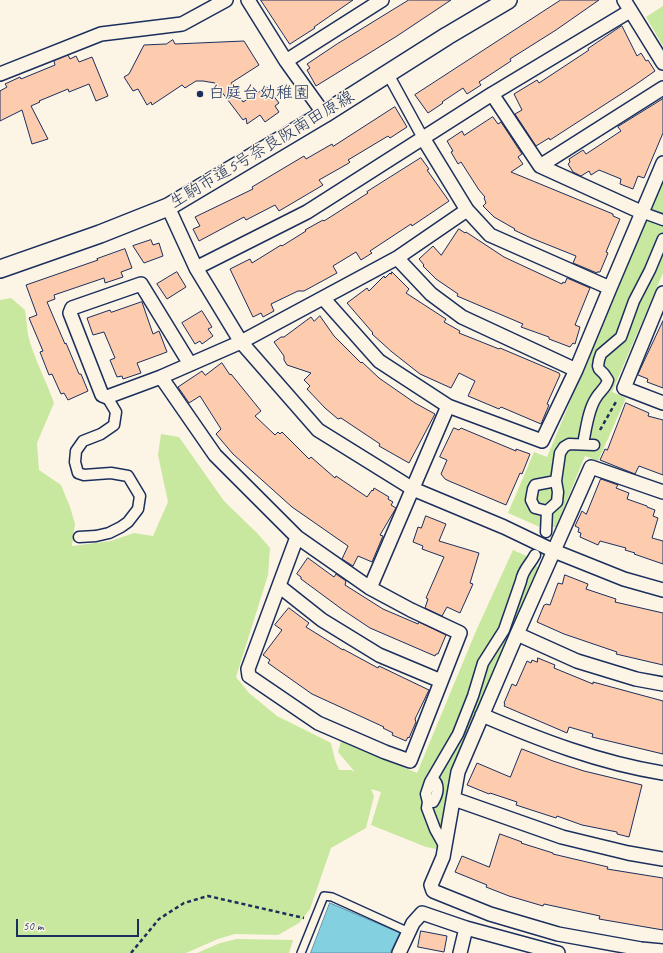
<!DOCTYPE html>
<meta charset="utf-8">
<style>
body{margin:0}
#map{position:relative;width:663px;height:953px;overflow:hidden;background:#fcf5e5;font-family:Caveat,sans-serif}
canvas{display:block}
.scale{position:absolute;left:16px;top:919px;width:123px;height:18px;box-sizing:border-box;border:2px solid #1b2f5e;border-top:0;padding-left:5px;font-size:12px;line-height:14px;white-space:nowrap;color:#1b2f5e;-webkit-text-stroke:3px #fcf5e5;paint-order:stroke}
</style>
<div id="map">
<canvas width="663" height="953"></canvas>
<div class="scale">50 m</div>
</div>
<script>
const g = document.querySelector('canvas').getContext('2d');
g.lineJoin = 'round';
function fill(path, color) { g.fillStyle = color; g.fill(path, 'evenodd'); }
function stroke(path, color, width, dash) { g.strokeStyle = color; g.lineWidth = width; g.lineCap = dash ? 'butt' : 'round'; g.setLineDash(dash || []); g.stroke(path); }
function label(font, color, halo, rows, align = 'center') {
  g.font = font + ' Caveat,"Klee One",sans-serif'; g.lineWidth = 3; g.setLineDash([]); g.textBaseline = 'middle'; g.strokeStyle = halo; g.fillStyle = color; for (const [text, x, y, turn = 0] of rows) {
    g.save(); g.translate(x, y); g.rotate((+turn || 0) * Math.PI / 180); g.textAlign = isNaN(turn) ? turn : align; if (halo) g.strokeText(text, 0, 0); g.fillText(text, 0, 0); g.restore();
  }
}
fill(new Path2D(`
 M663,6V46L646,17Z
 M663,179V273L612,392L626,398L598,461L585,456L556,527H540L508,513L534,452L547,457Z
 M11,298L25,310C26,318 27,327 28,335C34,359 46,380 54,403L37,443L39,470L61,485L70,507L75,524L72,546L111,541L134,533L153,536L168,502L158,455L161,434L179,437L224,501L257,533L270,548L268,575L236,677L249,693L277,716L331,743L335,760L339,770H351L355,772L338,752L341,741L417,773L476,631L513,550L529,557L536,566L540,568L471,730L451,772L437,849L426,847L371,825L381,792L371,789L374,796L366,828L331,848L310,909L299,923L278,935L235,934L218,939L186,953H0V300Z
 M237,939L293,940L289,953H197L220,943Z`), '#c8e79f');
const water = new Path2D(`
 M330,903L400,933L390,953H311Z`);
fill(water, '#83d0e1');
stroke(water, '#5990ad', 1);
const building = new Path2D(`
 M261,0H353L314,27L315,28L290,44Z
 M409,0H451L397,36L316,86L307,70L310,68L307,64L337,44Z
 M561,0H599L556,30L510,59L511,61L479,82L481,85L467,94L463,88L442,102L443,103L428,113L415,95Z
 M622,26L637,56L641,53L646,61L648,60L655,71L635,85L550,140L549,138L536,146L515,114L522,110L514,94L537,80L539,83L589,50L588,49Z
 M173,40L175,44L244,41L259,65L231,83L243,102L267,87L279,103L275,106L279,112L265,122L260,115L247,124L246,118L243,120L215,83L203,81H196L185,88L182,85L152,105L151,102L147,105L138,89L133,91L124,77L129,74L144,45L166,44Z
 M68,55L70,59L76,56L79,62L92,57L108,96L96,101L89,84L69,92L68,89L39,101L40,102L31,106L48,139L32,144L22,110L0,121V91L7,87L5,84L20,77L21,79L55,65L54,61Z
 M663,99V133L644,178L638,176L633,189L620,184L621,179L599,170L591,175L589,171L581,176L573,172L568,164L570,162L569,159L583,150L586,154L621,131L618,127Z
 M395,107L407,127L390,138L388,136L348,160L350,162L349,163L319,180L323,185L318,188L279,211L275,205L246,220L244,217L199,241L193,229L200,226L195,217L253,189L252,187L304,156L306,159L332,144L333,146Z
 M493,117L498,124L501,122L522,154L518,157L523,164L511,172L613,214V216L620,219L606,252L608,253L600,272H597V273L573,263L576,256L531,238L514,230L515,229L494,217L483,206L486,203L484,198L485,197L479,190L461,162L458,164L451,152L453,151L447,141L462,131L464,135Z
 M421,158L429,169L427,170L449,201L412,226L411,224L370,251L372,253L361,260L356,252L333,266L337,273L304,291H298L271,304L274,311L263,317L261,313L253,317L230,269L250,259L252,263L281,245L282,246L306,231L305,230L323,220L324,221L368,193L367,192Z
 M459,229L465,233L466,232L504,257L562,284L563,282L565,283L567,278L590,288L575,325L580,327L575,344L573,343L570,347L549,339V337L521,327L523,324L457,296L458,294L436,279L423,266L424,265L419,259L433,246L441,255Z
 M151,240L153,245L159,243L163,256L144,263L133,246Z
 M125,249L132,268L121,272L123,277L105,283L104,278L54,295L55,299L47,302L65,344L66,343L79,374H81L88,391L68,400L64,393L61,394L52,374L49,375L40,352L43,351L29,318L37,315L26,285L98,260L97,259Z
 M177,272L186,287L167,299L157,284Z
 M392,272L409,289L406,293L446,319L444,322L460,331L459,333L499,349L500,348L559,373L560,375L547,404L549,405L541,424L501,407L499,409L468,396L475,381L459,373L451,388L420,374L392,352L372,334L373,333L347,303L367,288L369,291L384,276L385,278L390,273L391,274Z
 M142,302L153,334L159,331L167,352L137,363L141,373L123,379L122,376L117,377L110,360L115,358L104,332L93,335L87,318L110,310L111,312Z
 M202,311L212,327L208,329L213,336L202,344L200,341L195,344L182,323Z
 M320,316L334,336L361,363L362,362L379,378L415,403L435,414L409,463L379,446L380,444L341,418L338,419L325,408L307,389L310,386L304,380L311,373L287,365L284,360V356L274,342L281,337H284L311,317L314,321Z
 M663,321V388L647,382L648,379L638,375Z
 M222,363L230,375L231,374L261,411L255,416L275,435L278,432L280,434L282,432L309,459L311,457L335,478L336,476L367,497L372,490L373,491L374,488L389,497L388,499L393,502L391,505L396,508L380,535L383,536L372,562L358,556L353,566L342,559L348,546L292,507L233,454L216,434L221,429L200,396L189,403L178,387L202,371L205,375Z
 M626,403L649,413L648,416L663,420V475L639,466L635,474L600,460L605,449L607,450Z
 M454,428L459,430L461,428L516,451V449L530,454L522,474L520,473L506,505L449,481L445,479L441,474L447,460L440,457Z
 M601,479L618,485L616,488L629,493L627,499L647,506V507L655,510L653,516L658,518L652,538L663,541V564L634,554L635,553L625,550L626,548L600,541L598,545L580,537L581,533L578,532L579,528L575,526L582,511L586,514Z
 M426,516L446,524L439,541L479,553L470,583L473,584L460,613L447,607L442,616L425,608L428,599L426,598L444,557L422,549L423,546L413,542L418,527L421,528Z
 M308,558L334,577L336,574L346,581L345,585L383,609L418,624L419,622L446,635L438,654H436L435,656L370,628L343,610L301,579V577L297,574Z
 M565,575L588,584L586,589L616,599L615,602L663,613V665L616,654L617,652L564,634L537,622L544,605H545L546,604L550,605L558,583L562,584Z
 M289,608L309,623L306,627L343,650V649L378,668L379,666L429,690L415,719L416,722L409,738L408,737L406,741L392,735L393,733L383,728L384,727L312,694L268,663L270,660L263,655L282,630L275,625Z
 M538,658L555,665L554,668L593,684V682L663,701V754L592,737L593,734L569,727L567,733L504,706L505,704L504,703L512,684L516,686L527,661L531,663L532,660L537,662Z
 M522,749L553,761L584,771L642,785L629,837L617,834V832L582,825L557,816L556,818L516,805L517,802L490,793L489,794L467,785L477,763L510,777Z
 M500,834L522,842L521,843L553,853V854L608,867L607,869L663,878V930L599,919L600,916L544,904L543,906L509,896L486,887L487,885L455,872L462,856L489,867Z
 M421,931L447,936L444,952L418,947Z`);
fill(building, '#fdcbad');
stroke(building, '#1b2f5e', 1);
const service = new Path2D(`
 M301,953L324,896L332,897L409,932`);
const pedestrian = new Path2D(`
 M388,74L423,138
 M641,212L663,220
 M583,444C586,430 588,410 596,398C600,391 606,388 608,380L604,374L599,369L598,366L599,360L601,354L621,337L634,301L650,270L663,239
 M547,511L535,508L531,500L533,489L535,485L556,481
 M546,532L547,511L557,502L558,492L556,481L560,453L564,447L569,444L594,445
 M79,537L96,536L109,533L121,527L128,522L138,509L140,496L128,476L111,473L84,475L78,473L75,462L76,451L83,441L101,434L114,425L116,412L107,397
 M428,802H433C438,794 440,785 433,779
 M445,847L435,829L427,808L428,802L426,794L430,782L458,734L473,696L483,663L504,630L521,581C523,569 530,565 535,555`);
const minor = new Path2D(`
 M248,0L286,61L324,114
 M624,0L663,63
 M286,61L382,0
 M0,74L101,34L182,24L226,0
 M492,94L540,166L641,212
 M423,138L467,210L490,235L610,288
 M540,166L663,88
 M168,207L196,268L241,342L318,430L413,489L504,527L554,551L624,579L663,590
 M397,258L431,294L462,317L576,370
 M196,268L307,212L492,94L630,11
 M663,293L624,388L663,403
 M323,298L379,361L448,406L542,441L576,370L610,288L663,163
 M190,364L141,284L72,308L70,313L102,395L107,397L161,377L241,342L397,258L467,210
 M161,377L215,455L297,537L370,588L411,610L460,633L410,761L385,752L318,723L249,676L248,669L297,537
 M663,492L591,467L517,634L458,772L443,857L431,885L433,891L490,914L558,934L641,949L663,951
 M279,586L322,620L379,655L441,681
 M370,588L448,406
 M517,634L577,661L636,679L663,684
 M482,715C540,740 600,763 663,773
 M454,799L562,837L628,853L663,859
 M399,953L413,923L422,913L466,928L558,953
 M460,953L466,928`);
const tertiary = new Path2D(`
 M0,269L100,234L168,207L324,114L447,36L508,0`);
stroke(service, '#1b2f5e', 10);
stroke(pedestrian, '#1b2f5e', 13);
stroke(minor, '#1b2f5e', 16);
stroke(tertiary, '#1b2f5e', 20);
stroke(new Path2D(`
 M600,430L617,400
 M131,953L159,919L184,903L208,896L304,918`), '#1b2f5e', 2.5, [4, 3]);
stroke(service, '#fcf5e5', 7);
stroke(pedestrian, '#fcf5e5', 10);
stroke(minor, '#fcf5e5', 13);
stroke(tertiary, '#fcf5e5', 17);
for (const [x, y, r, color] of [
 [200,94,4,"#1b2f5e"]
]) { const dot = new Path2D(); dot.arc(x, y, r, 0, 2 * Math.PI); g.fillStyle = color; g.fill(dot); stroke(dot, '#fcf5e5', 1.5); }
label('17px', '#1b2f5e', '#fcf5e5', [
 ["白庭台幼稚園",208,94]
], 'left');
label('17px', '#1b2f5e', '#fcf5e5', [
 ["生駒市道5号奈良阪南田原線",262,150,-31]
]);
</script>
